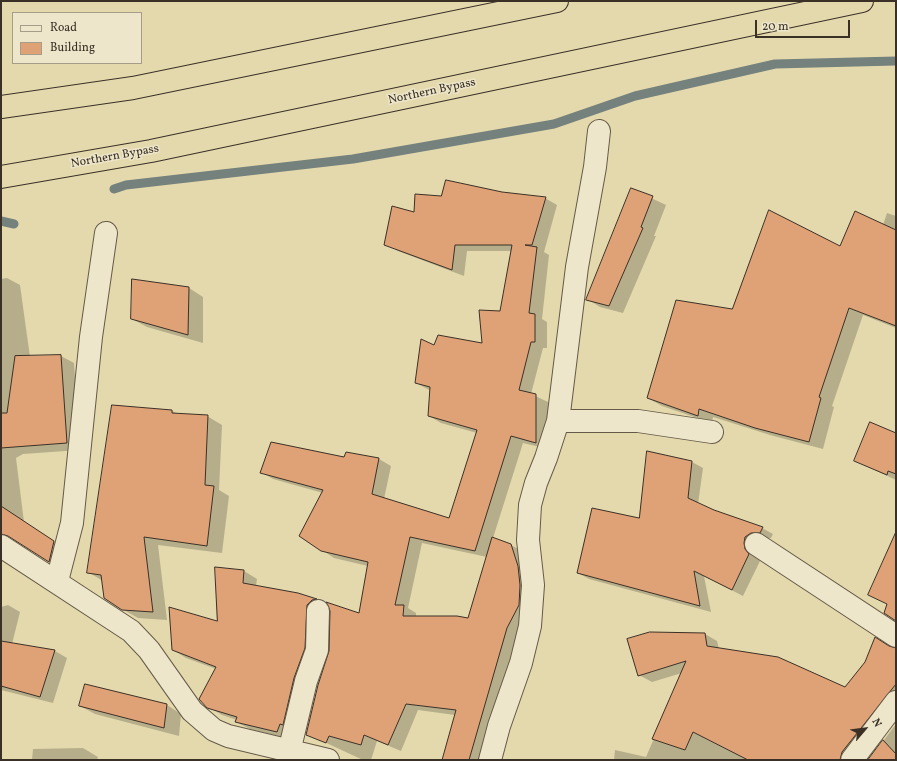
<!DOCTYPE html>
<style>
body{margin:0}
#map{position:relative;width:897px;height:761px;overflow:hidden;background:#e4d9ad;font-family:Vollkorn,serif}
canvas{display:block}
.frame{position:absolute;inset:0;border:2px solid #3b3026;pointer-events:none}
.legend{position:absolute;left:12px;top:12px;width:130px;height:52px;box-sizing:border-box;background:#ede6ca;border:1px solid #a69d88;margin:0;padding:5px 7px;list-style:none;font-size:12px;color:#3b3026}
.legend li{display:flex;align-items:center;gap:8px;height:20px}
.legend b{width:20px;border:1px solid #a69d88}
.north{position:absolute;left:845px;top:709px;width:40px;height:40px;-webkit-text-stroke:3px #ede6ca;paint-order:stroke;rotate:62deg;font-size:11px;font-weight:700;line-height:16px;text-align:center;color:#3b3026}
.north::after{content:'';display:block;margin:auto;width:14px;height:18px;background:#3b3026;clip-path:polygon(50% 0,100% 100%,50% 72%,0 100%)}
.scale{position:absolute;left:755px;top:20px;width:95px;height:18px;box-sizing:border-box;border:2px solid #3b3026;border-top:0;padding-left:5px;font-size:12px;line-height:14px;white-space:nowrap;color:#3b3026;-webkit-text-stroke:3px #ede6ca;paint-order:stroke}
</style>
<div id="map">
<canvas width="897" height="761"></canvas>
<div class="frame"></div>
<ul class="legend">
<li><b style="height:5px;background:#ede6ca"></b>Road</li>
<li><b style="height:11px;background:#dfa176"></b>Building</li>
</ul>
<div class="north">N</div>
<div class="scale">20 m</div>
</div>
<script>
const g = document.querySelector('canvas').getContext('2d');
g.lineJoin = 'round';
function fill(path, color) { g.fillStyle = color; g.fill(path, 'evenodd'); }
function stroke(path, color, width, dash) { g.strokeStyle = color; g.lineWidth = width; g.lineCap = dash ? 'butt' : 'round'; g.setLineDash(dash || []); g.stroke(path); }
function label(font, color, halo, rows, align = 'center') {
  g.font = font + ' Vollkorn,serif'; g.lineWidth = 3; g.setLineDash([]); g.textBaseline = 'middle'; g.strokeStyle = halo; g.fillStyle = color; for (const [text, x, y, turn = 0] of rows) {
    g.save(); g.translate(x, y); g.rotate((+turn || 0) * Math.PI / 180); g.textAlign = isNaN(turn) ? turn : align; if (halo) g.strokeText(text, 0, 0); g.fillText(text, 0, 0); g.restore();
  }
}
fill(new Path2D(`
 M632,189L666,205L654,236H656L623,313L600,307L587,299Z
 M502,193L545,198L557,205L544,252L549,255L542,319L547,322V348H543L531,394L548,402V449L523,443L493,538L511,545L524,552L532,593L483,760H443L455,715L418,710L401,751L377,741L371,760H363L307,734L330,651L359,614L368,566L334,558L322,550L323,493L273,479L261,472L345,458L379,459L391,466L384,499L450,519L477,433L441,423L429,416L431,391L416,383L434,347L483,344L501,312L512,251H467L464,276L398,251L386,244L415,214L442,197ZM422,543L487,557L469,619L416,617V613L408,608Z
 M887,213L896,216V328L863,315L832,406L834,407L823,449L770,435L713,417L712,423L662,406L648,398L733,310L883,225Z
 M7,278L20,285L30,357L61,356L74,363L80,450L23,454L16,458L24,522L69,551L64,570L12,537L1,528V279Z
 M189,288L203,297V343L147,327L132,319Z
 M172,411L178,414L207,416L222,425L219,490L229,496L222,553L158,545L167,620L138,618L122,609L103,581L88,572Z
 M896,434V480L855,461Z
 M648,452L692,462L703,468L698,504L762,528L773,534L771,538H762L755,556L760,561L743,596L704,576L711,612L589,579L578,573L640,520Z
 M244,571L257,579L256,586L298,594L317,600L328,606L325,607L291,739L250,729L236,722L237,720L222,715L208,707L216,669L186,658L173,650L218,622Z
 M8,605L20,612L12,644L55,651L67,658L53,703L1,690V607Z
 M705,634L717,641L719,649L845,689L896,670V705L854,760H614L615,750L646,757L682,673L652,682L639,675Z
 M167,705L181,714L179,736L95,714L80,706Z
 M896,724V760H869Z
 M83,748L98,757L97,760H32L33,749Z`), '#0003');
stroke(new Path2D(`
 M114,189L126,185L353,159L554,124L635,96L775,64L896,61
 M1,221L14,224`), '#74817c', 9);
const building = new Path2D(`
 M446,180L502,192L546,197L532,245H525L537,247L529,313L535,314V342H531L519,390L536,394V443L511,436L475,551L410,537L395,605H404L403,616H457L468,618L492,537L511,544L518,566L520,585L519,605L507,628L469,760H442L456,710L406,704L388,745L364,735L361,745L329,736L326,743L306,735L318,685L329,651L330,611L326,602L359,613L368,562L321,551L299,536L323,490L260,473L271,442L344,457L346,452L379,458L372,494L449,518L477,430L428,416L430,387L415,383L421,339L434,345L438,335L482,343L479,310L500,311L512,245H455L452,270L384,245L392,206L414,212L415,194L441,196Z
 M631,188L653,196L641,227L643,228L609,306L586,300Z
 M769,210L840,246L855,211L896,230V326L849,308L819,397L821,398L809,442L755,428L699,409L698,416L647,398L676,300L732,309Z
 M132,279L189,287L188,335L131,319Z
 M61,355L67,443L1,448V413H7L15,356Z
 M112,405L172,410V413L208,415L205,485L214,486L207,546L144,537L153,612L122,610L104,598L101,575L87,573Z
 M870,422L896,433V474L888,471L887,475L854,461Z
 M647,451L692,461L688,498L714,510L763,527L760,533H751L745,537L744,543L745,549L749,554L732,590L694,571L700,606L577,573L592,508L639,518Z
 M1,506L54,541L49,562L8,536L1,534Z
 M896,532V621L884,613L887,604L868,595Z
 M215,567L244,570L243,583L298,593L317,599L312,600L307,605L305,648L294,678L283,725L280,724L277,732L235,722L237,717L207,708L199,699L216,667L172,650L169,607L217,621Z
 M650,632L705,633L707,646L778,657L845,687L865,662L875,637L889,646L896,648V684L842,752L840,760H748L693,732L685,750L652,739L686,661L638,676L627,639Z
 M1,641L55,650L40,697L1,686Z
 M85,684L167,704L164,728L79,706Z
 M883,740L896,754V760H868Z`);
fill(building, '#dfa176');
stroke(building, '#3b3026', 1);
const minor = new Path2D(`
 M558,421H638L712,432
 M756,544L896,636
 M1,546L131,631L149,650L192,711L214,730L228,736L328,760
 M57,581L72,523L91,337L106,233
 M289,752L306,681L317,650L318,611
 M490,760L499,726L521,663L530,626L533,585L528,540L530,505L536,483L546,458L558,421L577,267L595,167L599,131
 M852,760L896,702`);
const motorway = new Path2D(`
 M1,107L133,88L557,1
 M1,177L151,151L862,1`);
stroke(minor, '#655a48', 24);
stroke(motorway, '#3b3026', 24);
stroke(minor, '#ede6ca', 22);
stroke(motorway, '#e4d9ad', 22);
label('12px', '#3b3026', '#ede6ca', [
 ["Northern Bypass",432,92,-12],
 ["Northern Bypass",115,157,-10]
]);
</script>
